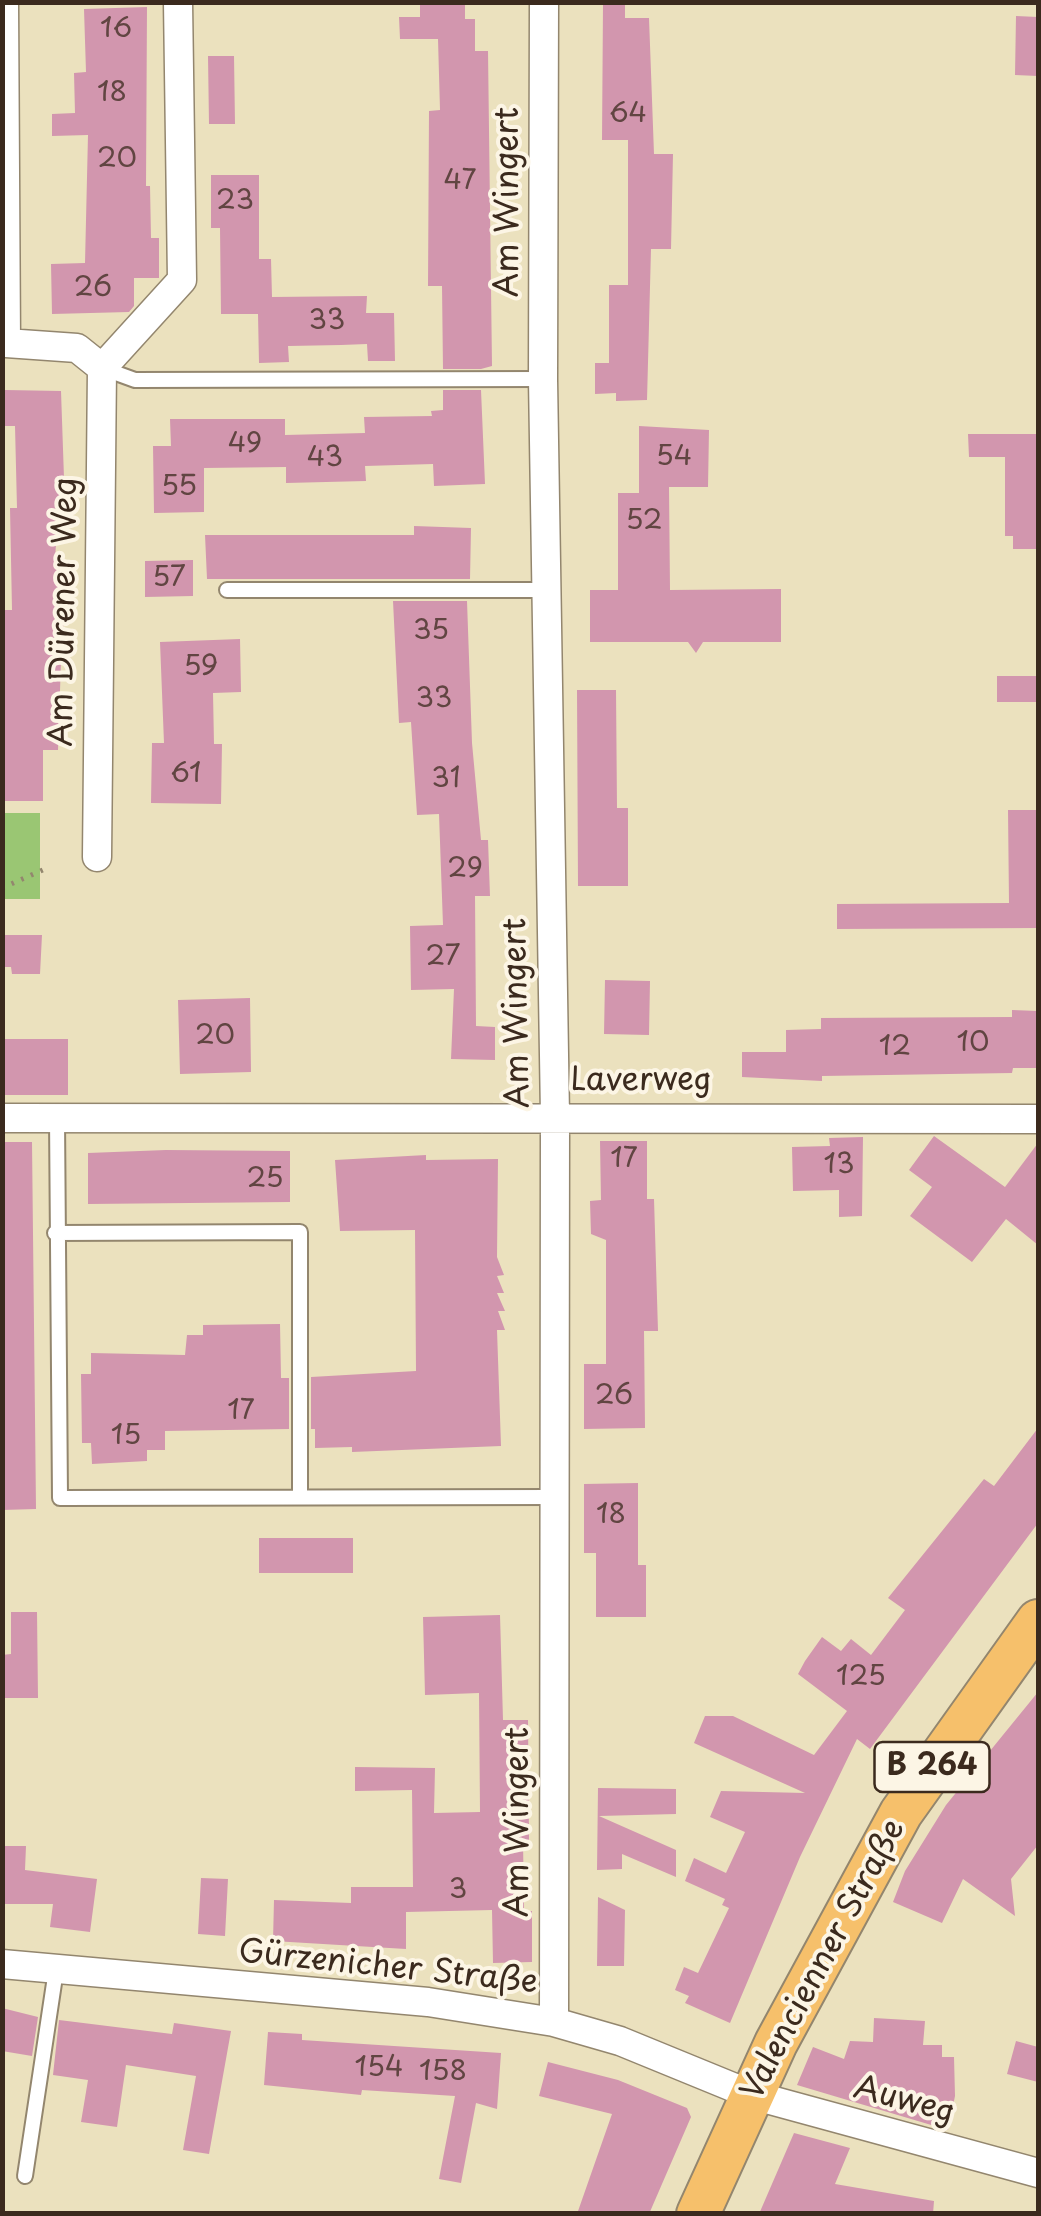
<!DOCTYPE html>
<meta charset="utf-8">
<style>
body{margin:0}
#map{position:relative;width:1041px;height:2216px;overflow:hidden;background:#ebe1be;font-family:"Playpen Sans",sans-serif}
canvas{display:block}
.frame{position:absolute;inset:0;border:5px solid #3b2a1e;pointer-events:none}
</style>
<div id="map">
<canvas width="1041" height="2216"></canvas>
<div class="frame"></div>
</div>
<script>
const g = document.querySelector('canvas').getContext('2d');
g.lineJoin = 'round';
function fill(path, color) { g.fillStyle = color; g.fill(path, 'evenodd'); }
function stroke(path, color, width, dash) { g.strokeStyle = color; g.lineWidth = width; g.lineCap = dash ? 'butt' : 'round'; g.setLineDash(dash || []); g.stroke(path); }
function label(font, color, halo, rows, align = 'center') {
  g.font = font + ' "Playpen Sans",sans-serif'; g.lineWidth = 8; g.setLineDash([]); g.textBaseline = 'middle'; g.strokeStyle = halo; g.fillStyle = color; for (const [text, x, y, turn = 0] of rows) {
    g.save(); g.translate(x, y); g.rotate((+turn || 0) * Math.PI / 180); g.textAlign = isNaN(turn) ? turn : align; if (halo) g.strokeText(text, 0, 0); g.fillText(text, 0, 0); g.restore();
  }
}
fill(new Path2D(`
 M3,813H40V899H3Z`), '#9ac673');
fill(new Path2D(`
 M420,2H465V19H475V51H488L492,366L481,369H443L442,286H428L429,111L440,110L438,39H400L399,17H420Z
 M603,5H625V18H649L654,154H673L671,249H651L647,400L616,401V393L595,394V363H609V285H628V140H602Z
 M147,7L146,186H150L151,238H159V278H134V306L129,312L52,314L51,264L85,263L88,135L52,136V114L75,113L74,73L86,72L84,9Z
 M1016,16L1038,17V76L1015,75Z
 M208,56H234L235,124H209Z
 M211,175H259V259H271L272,297L367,296L366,313H394L395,361H368L367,344L341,345L288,346L289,362L259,363L258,314H221L220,228H211Z
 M5,390L61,391L65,507H58L55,561H60L65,660L61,661L58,750H43V801H2V610H12L10,508H17L15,426H5Z
 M443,390H481L485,484L434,486L433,464L365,466L366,481L286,483V467L204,468V512L154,513L153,446H171L170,419H285V435L365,433L364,417L432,416L431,411L443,410Z
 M639,426L709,430L708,487H669L670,590L781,589V642H703L696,653L688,642H590V590H618V493H639Z
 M968,434H1038V549H1013V536H1005V457H969Z
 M414,526L471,528L470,579H207L205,535H414Z
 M193,560V596L145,597V561Z
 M393,601H467L472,743L481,840H488L490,896H475L476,1026L495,1027V1060L451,1059L454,989L411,990L410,926L443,925L439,814L417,815L411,722L399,723Z
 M240,639L241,692L213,693L214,744H222L221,804L151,803L152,743H164L160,642Z
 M997,676H1038V702H997Z
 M577,690H616L617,808H628V886H578Z
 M1008,810H1038V928L837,929V904L1009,903Z
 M2,935H42L40,974H12L11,967H2Z
 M605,980L650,981L649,1035L604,1034Z
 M250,998L251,1072L180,1074L178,1000Z
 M1012,1010L1038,1011V1068H1013L1012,1073L822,1076V1081L742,1077V1052H786V1030L821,1029V1018L1012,1017Z
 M2,1039H68V1095H2Z
 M934,1136L1005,1187L1038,1143V1245L1006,1219L972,1262L910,1216L932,1187L909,1170Z
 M863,1137L862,1216L839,1217V1190L793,1191L792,1147L830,1146L829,1138Z
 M600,1141H647V1199H654L658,1331H644L645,1428L584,1429V1364H606V1240L591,1234L590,1201L601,1200Z
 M2,1142H32L36,1509L2,1510Z
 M166,1150L290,1151V1202L88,1204V1153Z
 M426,1155V1160L498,1159L497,1257L504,1275L497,1276L504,1293H497L505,1311H498L505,1330H497L501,1446L352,1452V1447L315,1448V1429H311V1377L416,1371L415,1230L340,1231L335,1160Z
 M280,1324L281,1378H289V1429L165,1431V1450H147V1461L92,1464L91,1443H82L81,1374H91V1353L185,1355L187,1335H203V1325Z
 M1038,1428V1523L870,1749L857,1739L800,1857L730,2023L685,2003L689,1996L675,1990L684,1967L698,1973L729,1908L722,1905L725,1899L685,1881L694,1858L726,1873L745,1832L710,1817L721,1791L805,1793L694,1743L705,1716H733L814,1755L847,1711L798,1674L805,1661L822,1637L841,1651L851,1639L871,1655L905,1610L888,1598L984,1479L994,1486Z
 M638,1483V1565H646V1617H596V1553H584V1484Z
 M259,1538H353V1573H259Z
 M11,1612H37L38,1698H2V1655L11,1654Z
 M500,1615L503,1720H528L529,1840H523L524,1911H532V1962L493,1963L492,1910L406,1912V1949L273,1941L274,1900L351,1903V1887H413L412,1790L355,1791V1767L435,1768L434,1813L480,1812L479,1693L425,1695L423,1617Z
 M1038,1692V1845L1011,1879L1015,1916L963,1879L942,1923L893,1902L905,1871L946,1805Z
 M598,1788L676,1789V1814L599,1816L676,1850V1877L622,1854V1869L597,1870Z
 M2,1846H26L25,1870L97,1879L90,1932L50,1927L53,1904H2Z
 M201,1878L228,1879L225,1936L198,1934Z
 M598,1897L625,1910L624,1966H597Z
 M2,2008L38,2017L32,2056L2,2051Z
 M874,2018L925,2021L923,2045H942V2057H954L955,2096L948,2130L797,2085L813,2047L844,2059L850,2041L873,2042Z
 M59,2020L172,2034L174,2023L231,2031L209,2154L183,2150L196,2076L126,2065L117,2127L81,2122L88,2080L53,2075Z
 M268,2032L302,2034V2040L501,2053L497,2109L476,2103L461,2183L439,2179L455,2096L362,2090L361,2095L264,2085Z
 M1016,2041L1038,2047V2082L1007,2074Z
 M548,2062L618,2080L687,2108L691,2117L649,2214H577L612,2114L539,2096Z
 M794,2133L850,2148L835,2184L934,2201L933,2214H759Z`), '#d296ae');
const lane = new Path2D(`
 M102,368L135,380L543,379
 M227,590H546
 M57,1118L60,1498L554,1497
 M55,1233L300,1232V1494
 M25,2176L56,1970`);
const street = new Path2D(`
 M4,2L6,343L77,348L102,368
 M544,2L543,379L555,1116L554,2022
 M97,857L102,368L182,280L178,2
 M2,1118L1038,1119
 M2,1964L428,2002L554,2022L620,2041L752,2095L1038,2173`);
const primary = new Path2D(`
 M698,2214L776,2043L901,1813L1038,1621`);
stroke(lane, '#93866e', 18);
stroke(street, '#93866e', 31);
stroke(primary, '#93866e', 46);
stroke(new Path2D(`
 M2,888L45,869`), '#93866e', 5, [2.5, 8]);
stroke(lane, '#fff', 14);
stroke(street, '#fff', 28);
stroke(primary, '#f6c06b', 42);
label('28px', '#614542', null, [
 ["16",116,29],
 ["18",112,93],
 ["64",628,114],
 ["20",117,159],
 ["47",460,181],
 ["23",235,201],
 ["26",93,288],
 ["33",327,321],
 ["49",245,444],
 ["54",674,457],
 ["43",325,458],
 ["55",179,487],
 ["52",644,521],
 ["57",169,578],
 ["35",431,631],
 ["59",201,667],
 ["33",434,699],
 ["61",186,774],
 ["31",446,779],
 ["29",465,869],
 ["27",443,957],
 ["20",215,1036],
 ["10",973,1043],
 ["12",895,1047],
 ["17",624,1159],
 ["13",839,1165],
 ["25",265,1179],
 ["26",614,1396],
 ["17",241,1411],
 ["15",126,1436],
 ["18",611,1515],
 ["125",861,1677],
 ["3",458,1890],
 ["154",379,2068],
 ["158",443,2072]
]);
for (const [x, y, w] of [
 [932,1767,115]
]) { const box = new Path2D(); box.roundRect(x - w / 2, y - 25, w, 50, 8); g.fillStyle = '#fcf5e5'; g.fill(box); stroke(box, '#3b2a1e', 2.5); }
label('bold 30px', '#3b2a1e', null, [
 ["B 264",932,1767]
]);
label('32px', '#3b2a1e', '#fcf5e5', [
 ["Am Wingert",509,202,-90],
 ["Am Dürener Weg",65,612,-89],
 ["Am Wingert",518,1013,-91],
 ["Laverweg",641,1081],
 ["Am Wingert",519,1822,-90],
 ["Valencienner Straße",824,1960,-62],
 ["Gürzenicher Straße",388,1968,6],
 ["Auweg",904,2101,15]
]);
</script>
